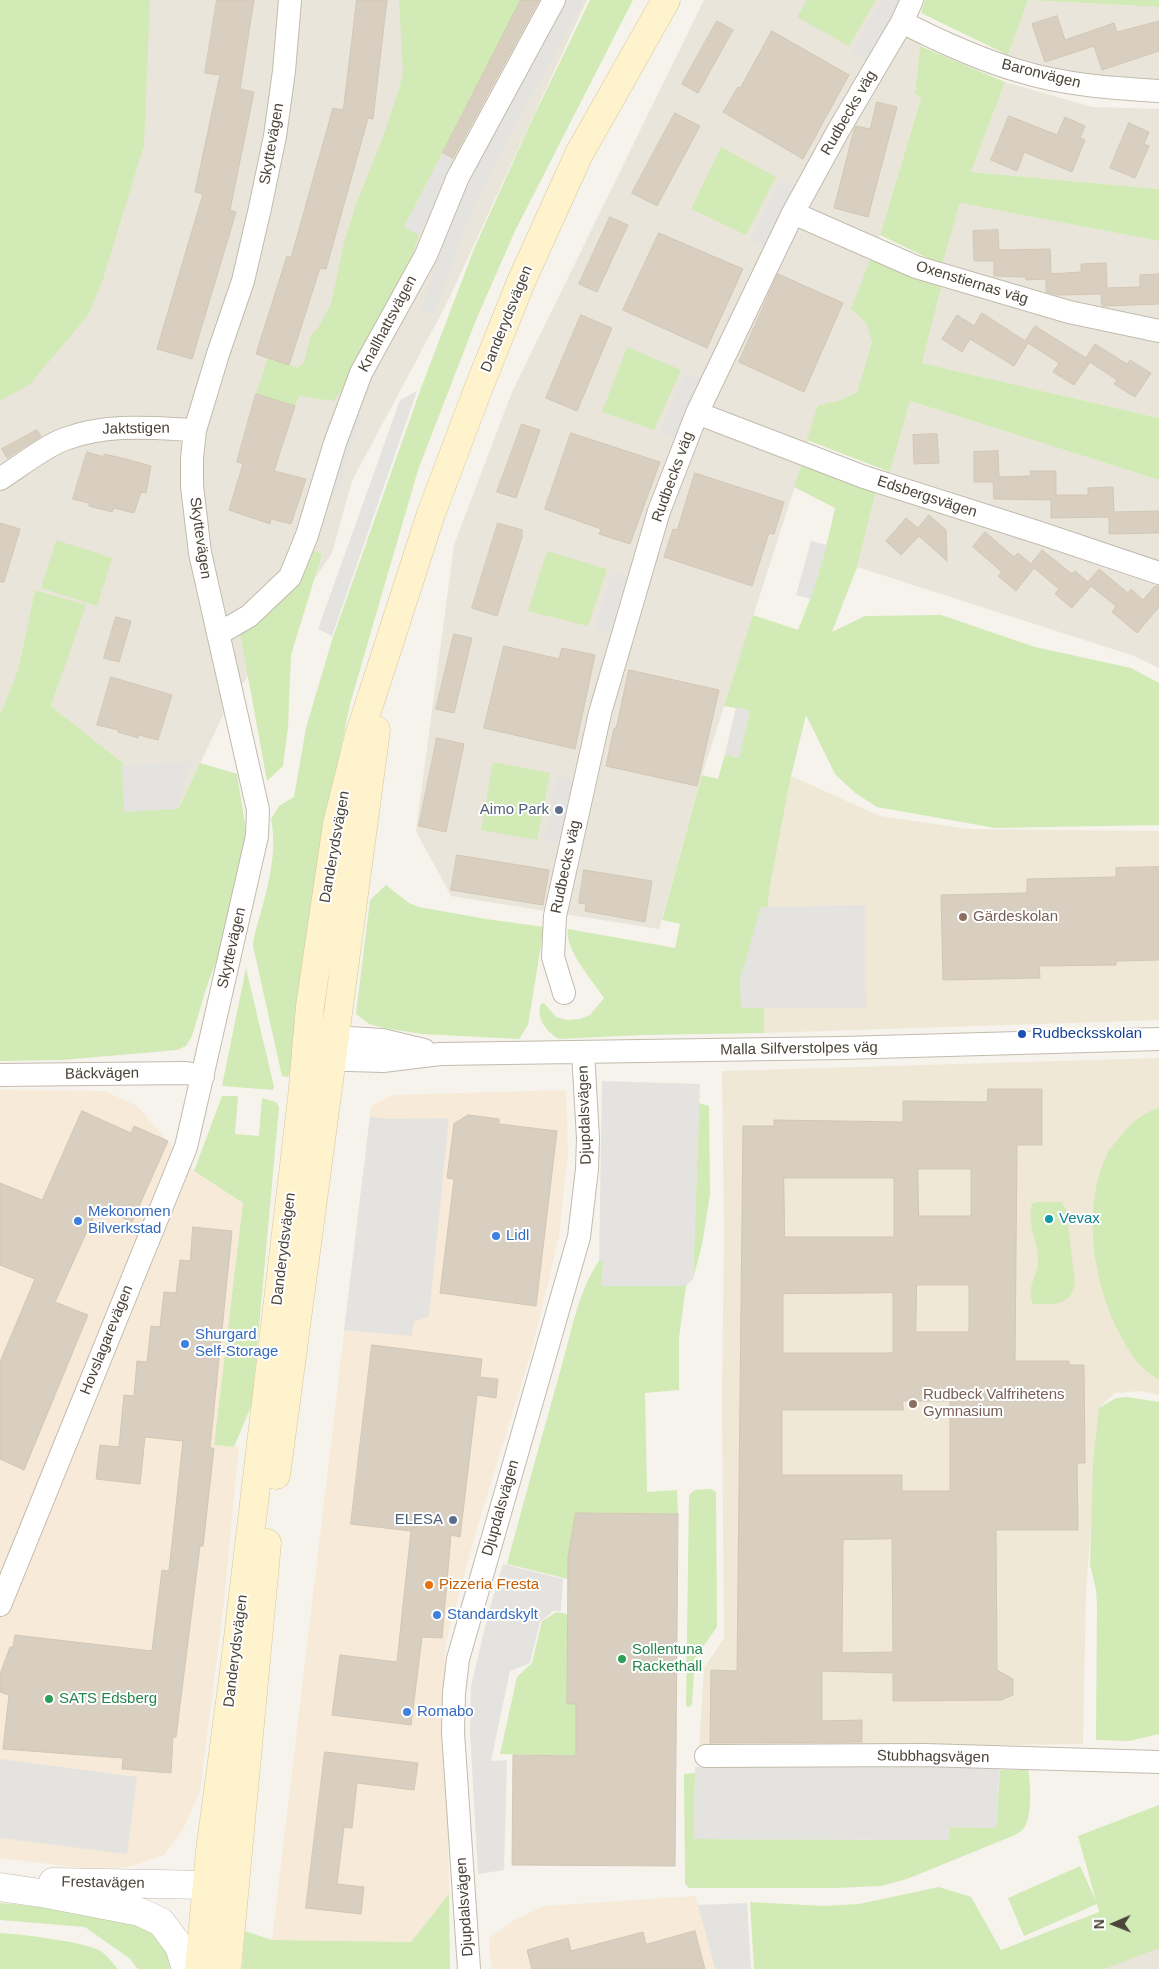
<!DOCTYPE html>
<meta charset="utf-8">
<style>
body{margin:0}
#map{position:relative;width:1159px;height:1969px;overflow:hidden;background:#f6f3ec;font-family:Arial,sans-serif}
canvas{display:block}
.north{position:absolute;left:1089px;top:1899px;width:50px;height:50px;-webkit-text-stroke:4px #fff;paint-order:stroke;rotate:269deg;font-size:14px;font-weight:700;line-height:20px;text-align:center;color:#4b4439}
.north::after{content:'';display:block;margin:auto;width:18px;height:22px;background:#4b4439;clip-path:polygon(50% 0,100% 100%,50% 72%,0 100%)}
</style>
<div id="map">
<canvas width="1159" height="1969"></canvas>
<div class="north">N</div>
</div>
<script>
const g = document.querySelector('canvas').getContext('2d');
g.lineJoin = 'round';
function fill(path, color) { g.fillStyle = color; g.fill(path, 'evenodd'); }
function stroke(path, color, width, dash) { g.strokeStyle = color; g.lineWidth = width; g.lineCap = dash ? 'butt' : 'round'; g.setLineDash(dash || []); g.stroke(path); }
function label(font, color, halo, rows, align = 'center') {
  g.font = font + ' Arial,sans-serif'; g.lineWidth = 4; g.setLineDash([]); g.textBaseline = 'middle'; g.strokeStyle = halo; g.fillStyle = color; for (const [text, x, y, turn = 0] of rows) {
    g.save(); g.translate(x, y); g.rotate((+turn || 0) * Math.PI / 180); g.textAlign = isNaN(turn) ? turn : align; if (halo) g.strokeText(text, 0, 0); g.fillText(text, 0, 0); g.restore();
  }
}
fill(new Path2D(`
 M0,0H587L447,303L352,481L332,553L227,707L179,808L127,810L123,763L51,706L85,605L35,590L18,670L0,715Z
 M704,0H908L920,46L915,92L921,97L880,235L852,309L866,323L872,342L857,392L841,400L818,405L803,461L702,775L659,929L451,896L416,831L454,545L512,392Z
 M1028,0L1159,7V84L1096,82L1008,55Z
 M1005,82L1092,107L1159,109V189L971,172Z
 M960,203L1159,241V324L1046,304L942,265Z
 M942,285L1159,340V418L922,363Z
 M910,401L1159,480V561L890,472Z
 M877,488L1159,583V668L1134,656L857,567Z
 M1159,1943V1969H1094Z`), '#eae5da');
fill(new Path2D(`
 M0,1090L105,1091L137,1106L194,1171L243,1203L214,1445L239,1447L224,1601L200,1792L183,1829L164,1855L129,1867L81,1868L0,1858Z
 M566,1090L568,1154L559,1237L531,1353L476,1531L445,1647L449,1894L411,1942L272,1940L371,1106L392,1095Z
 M696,1896L715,1969H491L489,1938L516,1919L545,1906Z`), '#f7ead8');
fill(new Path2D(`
 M791,776L880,816L968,829L1159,831V1020L764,1033L765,944L769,891Z
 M1159,1058V1395L1141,1391L1115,1393L1100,1407L1086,1590L1083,1744L699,1749L704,1668L724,1638L722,1401L724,1234L722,1071Z`), '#efe8d6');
fill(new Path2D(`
 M0,0H150L144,145L103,279L88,315L30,384L0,401Z
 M399,0H521L404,227L419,235L404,278L366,353L334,401L299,396L295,406L256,394L268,358L298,368L304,362L311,335L318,328L331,304L344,243L356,204L382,140L399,89L403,73Z
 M590,0H633L515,231L476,320L418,470L350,704L327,817L294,1063L288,1077L282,1076L253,946L254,937C264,900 279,857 271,819L279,806L294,797L306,728L332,640L421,388L474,249L531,122Z
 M807,0H876L849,46L797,17Z
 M925,0H1159V7L1028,0L1008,55L921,13Z
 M920,46L1005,82L971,172L1159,189V241L960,203L942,265L880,235L921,98L915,93Z
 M721,147L776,177L746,235L691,209Z
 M870,260L942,285L922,363L1159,418V480L910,401L890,472L807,440L818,405L841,400L857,392L872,342L866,323L851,309Z
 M627,347L681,370L654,430L602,412Z
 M803,461L877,488L857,567L832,632L865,616L941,615L1035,647L1131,668L1159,683V825L995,828L877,807L855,793L835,774L806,715L791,776L769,891L765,944L764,1033L642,1035L559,1039C548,1033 535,1019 541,1004L544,1003L556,1017L567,1020L580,1019L590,1015L604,998C593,981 564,949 568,929L675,948L680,924L662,920L702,775L718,779L725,754L738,758L750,711L724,706L753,615L798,630C815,590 826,550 835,508L794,487Z
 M56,540L112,558L97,606L41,588Z
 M312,550L322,554L291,655L288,727L283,766L267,781L240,633Z
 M547,551L607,569L588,626L528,611Z
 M35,590L86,605L51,706L123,763L127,810L179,808L200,763L237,774L245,824L246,846L220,951L206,989L192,1036L186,1046L177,1050L62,1060L0,1061V715L18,670Z
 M493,762L550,773L537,840L481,830Z
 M386,885L409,903L419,907L486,919L544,927L528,1025L519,1039L422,1034L384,1028L369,1024L356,1014L370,900Z
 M246,968L274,1087L273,1090L222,1086Z
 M222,1096H238L235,1134L259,1136L262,1098L276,1102L279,1107L252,1404L234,1447L214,1445L243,1203L194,1171Z
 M699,1103L709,1106L710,1194L702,1245L693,1279Z
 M1159,1108V1379C1137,1368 1127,1348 1116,1327C1092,1276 1082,1205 1108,1152C1111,1147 1116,1142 1120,1137C1131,1123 1142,1113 1159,1108Z
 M1036,1202H1061L1066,1209L1075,1282C1072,1307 1053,1304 1033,1304C1026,1286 1037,1278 1038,1262C1039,1241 1026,1225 1032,1204Z
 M599,1261H603L602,1286H686L679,1338V1390L645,1393L647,1492L677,1490L678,1514L576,1513L568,1557V1579L507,1564C524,1500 542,1436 560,1372C571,1335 577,1293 599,1261Z
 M1127,1397L1159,1402V1734L1129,1741L1096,1740L1097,1605L1096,1590L1090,1565L1093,1463L1099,1408L1116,1398Z
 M711,1489L716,1492L717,1627L695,1658L692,1704L690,1707L686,1706L689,1495L695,1490Z
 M557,1612L567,1614V1704H576V1756L500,1754L517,1677L532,1663L542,1621Z
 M1000,1770H1028C1031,1782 1032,1818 1024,1828C1022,1831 1018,1833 1015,1835L907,1879L881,1886L836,1888H689L685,1884L684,1774L695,1773L694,1839L948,1840L950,1827L996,1828Z
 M1159,1805V1948L1105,1969H754L750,1902L824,1906L859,1904L939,1887L971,1897L1001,1950L1099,1912L1097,1904L1024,1936L1008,1898L1080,1866L1096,1901L1078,1836Z
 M449,1894L450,1969H242L245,1931L272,1940L411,1942Z
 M0,1903L101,1912L161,1933L178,1969H138L129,1958L85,1927L0,1920Z
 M0,1933C20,1934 88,1942 102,1952C108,1956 113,1964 118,1969H0Z`), '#d2eab5');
fill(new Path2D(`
 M567,0H580L583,3L511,133L483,189L463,233L434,315L421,311L449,225L496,125Z
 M882,0H902L866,60L851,52Z
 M443,153L457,160L419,235L404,227Z
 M781,180L795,188L763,247L750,239Z
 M685,372L701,379L675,438L660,432Z
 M417,391L332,636L318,629L400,400Z
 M349,412L361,416L337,494L325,490Z
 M811,541L827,545L811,599L796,595Z
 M612,571L627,576L610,632L595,628Z
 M736,707L750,711L739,758L725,754Z
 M191,761L176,809L124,812L122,766Z
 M557,775L573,780L561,844L544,840Z
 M865,905L866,1008H741L740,980L761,907Z
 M602,1081L700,1084L693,1279L686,1286H602L603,1261H599Z
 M370,1117L390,1119L449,1118L429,1316L414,1322L412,1336L344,1330Z
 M503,1564L563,1579L561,1611H553L540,1622L530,1663L510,1671L491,1761L507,1760L504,1870L478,1874L470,1733L471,1686L489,1611Z
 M0,1759L137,1777L127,1854L0,1838Z
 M1000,1766L996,1828L950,1827L948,1840L694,1839L695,1767Z
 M747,1903L751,1969H715L698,1905Z`), '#e5e3e0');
const building = new Path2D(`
 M217,0H254L240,89L254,92L230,210L236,212L192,359L157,349L203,194L195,192L220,75L205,73Z
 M357,0H387L373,119L368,118L326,269L320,268L289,365L256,354L287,256L291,258L333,108L343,110Z
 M521,0H539L453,158L443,153Z
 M1057,16L1065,40L1114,23L1117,32L1159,21V51L1102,70L1094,46L1045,62L1032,24Z
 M717,21L733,30L698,93L682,84Z
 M772,31L849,75L803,159L723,112L738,87L740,88Z
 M877,102L897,107L868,217L834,208L854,130L856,126L870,129Z
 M675,113L700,126L657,206L632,193Z
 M1009,116L1057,135L1065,117L1085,126L1080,138L1085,140L1072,172L1024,152L1017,171L991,160Z
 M1129,123L1149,132L1144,144L1149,146L1135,178L1110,168Z
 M610,217L628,225L597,292L579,284Z
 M998,230L999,250L1050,249L1051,274L1081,272V264L1106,263L1107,288L1140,287V275L1159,274V304L1106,306H1102L1101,294L1059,295L1046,292V279L1026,280V277L994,276V261H974L973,231Z
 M659,233L743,269L707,348L623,310Z
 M778,274L843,303L804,392L739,362Z
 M982,313L1025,341L1035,326L1086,358L1095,344L1127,364L1130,360L1151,373L1135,397L1114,384L1117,380L1090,362L1074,385L1053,372L1059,363L1028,343L1014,366L970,339L962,352L942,339L957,315L974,326Z
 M581,315L612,328L577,411L546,398Z
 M256,394L295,406L274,471L306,479L291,524L271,519L270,524L229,510L243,464L237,462Z
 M522,424L540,430L516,498L497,492Z
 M37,430L41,436L7,458L2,449Z
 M571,433L660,462L630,544L599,534L601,529L545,509Z
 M937,434L939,463L914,464L913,435Z
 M998,451L999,477L1031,476L1030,471H1056V495H1088V488L1113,487L1114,512L1159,511V533L1109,534V517L1051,518V500L994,499L993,482H974V452Z
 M87,452L104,457V454L126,459L151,466L146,493L141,492L134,513L114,508L112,512L89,506V503L73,499Z
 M695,473L784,502L774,534L769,533L752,586L664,557L673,529L677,530Z
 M929,515L946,530L947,561L919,536L901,555L886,541L906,518L918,528Z
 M0,523L20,529L4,582H0Z
 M498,523L522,530V537L497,616L472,608Z
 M985,532L1014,557L1018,553L1031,564L1042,550L1072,574L1075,571L1088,582L1099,569L1128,593L1131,589L1143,600L1155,586H1159V607L1137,633L1112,612L1116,606L1091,586L1072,608L1055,594L1059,589L1034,568L1016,591L998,576L1002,572L973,547Z
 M116,617L131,621L119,662L104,658Z
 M454,634L472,638L454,713L436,709Z
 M504,646L559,659L562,648L595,655L575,749L484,728Z
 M629,670L719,690L697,786L606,766L614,728H616Z
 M111,677L172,695L158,740L139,735L138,738L118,732L119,730L97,725Z
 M437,738L464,744L446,832L419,826Z
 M457,855L549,870L543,905L451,890Z
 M1159,867V960L1116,961V965L1039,966L1040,978L943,980L941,895L1027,893V879L1116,877V868Z
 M584,870L652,881L645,922L585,911L586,904L579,903Z
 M988,1089H1042V1145H1017L1015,1361H1069V1365H1084L1085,1463H1077L1078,1530H996L997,1670L1013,1679V1695L1001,1700L893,1701V1673L822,1671V1721L862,1720V1742L710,1743L711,1670L737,1671L743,1126H774V1120L903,1122V1101L987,1102ZM918,1169H971V1216H919ZM784,1178H894V1237H785ZM917,1285H969V1332H916ZM893,1293V1353H783V1294ZM903,1401H950V1491H902V1475H782V1410H903ZM892,1539L893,1652L842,1653L843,1540Z
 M82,1111L131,1133L134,1126L168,1141L132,1222L98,1207L55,1302L88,1315L24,1470L0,1459V1362L35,1279L0,1265V1183L42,1200Z
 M468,1115L499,1119V1124L557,1131L536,1306L440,1293L454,1179L447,1178L454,1124Z
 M193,1227L232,1231L210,1448H214L203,1546H200L176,1737H173L171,1773L122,1769L123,1758L3,1749L9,1695L0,1692V1674L10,1647H13L15,1635L152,1651L162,1570L169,1571L183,1441L145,1437L140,1484L96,1479L100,1445L119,1447L124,1395L134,1396L137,1361L147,1362L151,1326L160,1327L164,1292L176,1293L180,1260L190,1261Z
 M372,1345L482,1359L480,1377L498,1379L496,1398L477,1395L460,1537L451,1535L442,1638L422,1637L411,1725L332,1715L340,1655L397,1662L411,1531L351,1524Z
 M576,1513L678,1514L675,1866L512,1865L513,1755L576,1756V1704H567L568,1557Z
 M325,1752L418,1763L414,1790L357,1783L352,1828L344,1827L337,1884L364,1887L361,1914L306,1908Z
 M695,1931L705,1969H532L527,1950L568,1938L571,1951L643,1932L646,1944Z`);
fill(building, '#d8cfc1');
stroke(building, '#d3c7b4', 1);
const minor = new Path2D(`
 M902,22C939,41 978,59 1019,71C1064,85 1112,88 1159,91
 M793,213L916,267L1069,312L1159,331
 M697,413L864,477L1040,533L1159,573
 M0,479C19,467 45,446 65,439C108,423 151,428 195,430
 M218,634L249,616L290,577L307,535L335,443L361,373L426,255L458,177L554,0
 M564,993L553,957L555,916L600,713L659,511L697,413L793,213L838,131L902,22L912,0
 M317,1036L382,1040L424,1050
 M316,1059L383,1061L440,1054L842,1048L1159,1039
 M0,1075L186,1073L203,1076
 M0,1605L186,1147L257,836L258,810L200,553L192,486V458L195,430L218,354L243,281L260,208L275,136L284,71L290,0
 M706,1756L924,1755L1159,1762
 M469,1969L453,1732L454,1693L458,1659L579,1237L587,1169L588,1138L583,1052`);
const tertiary = new Path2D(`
 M53,1882L206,1885
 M0,1887L47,1894L140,1912L161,1922L179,1946L186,1969`);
const secondary = new Path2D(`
 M276,1475L376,730
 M199,1969L210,1851L234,1672L302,1098L310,1006L337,824L359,736L431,514L477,392L521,282L579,154L666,0
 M227,1969L267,1543`);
stroke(minor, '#c2bbae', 24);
stroke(tertiary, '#c2bbae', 29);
stroke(secondary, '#d6c79b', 29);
stroke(minor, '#fff', 22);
stroke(tertiary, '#fff', 28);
stroke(secondary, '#fff3cd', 28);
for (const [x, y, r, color] of [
 [559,810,5,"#5c6f8a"],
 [963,917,5,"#8d6e63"],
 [1022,1034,5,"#1a4fb4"],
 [1049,1219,5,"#0f9aa8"],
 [78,1221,5,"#3f7fe0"],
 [496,1236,5,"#3f7fe0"],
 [185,1344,5,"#3f7fe0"],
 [913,1404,5,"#8d6e63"],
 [453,1520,5,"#5c6f8a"],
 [429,1585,5,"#e8710a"],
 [437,1615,5,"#3f7fe0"],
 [622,1659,5,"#2e9e5b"],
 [49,1699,5,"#2e9e5b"],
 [407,1712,5,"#3f7fe0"]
]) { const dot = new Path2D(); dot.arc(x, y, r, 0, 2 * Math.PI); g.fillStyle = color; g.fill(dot); stroke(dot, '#fff', 2); }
label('15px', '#4b4439', '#fff', [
 ["Baronvägen",1041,74,14],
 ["Rudbecks väg",849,113,-60],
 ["Skyttevägen",272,144,-80],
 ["Oxenstiernas väg",972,283,17],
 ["Danderydsvägen",507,319,-68],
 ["Knallhattsvägen",388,324,-62],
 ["Jaktstigen",136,429,-1],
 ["Rudbecks väg",673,477,-70],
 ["Edsbergsvägen",927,497,18],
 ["Skyttevägen",200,538,82],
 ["Danderydsvägen",335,847,-80],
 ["Rudbecks väg",566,867,-78],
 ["Skyttevägen",232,948,-77],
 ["Malla Silfverstolpes väg",799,1049,-1],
 ["Bäckvägen",102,1074,-1],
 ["Djupdalsvägen",585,1115,-92],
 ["Danderydsvägen",284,1249,-83],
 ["Hovslagarevägen",107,1340,-68],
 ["Djupdalsvägen",501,1508,-74],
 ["Danderydsvägen",236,1651,-83],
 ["Stubbhagsvägen",933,1757,1],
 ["Frestavägen",103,1883,1],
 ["Djupdalsvägen",465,1907,-94]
]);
label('15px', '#4e5e75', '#fff', [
 ["Aimo Park",549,810],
 ["ELESA",443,1520]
], 'right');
label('15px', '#785e54', '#fff', [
 ["Gärdeskolan",973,917],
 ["Rudbeck Valfrihetens",923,1395],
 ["Gymnasium",923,1412]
], 'left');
label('15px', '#164399', '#fff', [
 ["Rudbecksskolan",1032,1034]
], 'left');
label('15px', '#366cbe', '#fff', [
 ["Mekonomen",88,1212],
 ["Bilverkstad",88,1229],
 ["Lidl",506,1236],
 ["Shurgard",195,1335],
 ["Self-Storage",195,1352],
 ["Standardskylt",447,1615],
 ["Romabo",417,1712]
], 'left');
label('15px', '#0d838f', '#fff', [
 ["Vevax",1059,1219]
], 'left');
label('15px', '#c56008', '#fff', [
 ["Pizzeria Fresta",439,1585]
], 'left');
label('15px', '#27864d', '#fff', [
 ["Sollentuna",632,1650],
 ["Rackethall",632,1667],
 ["SATS Edsberg",59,1699]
], 'left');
</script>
